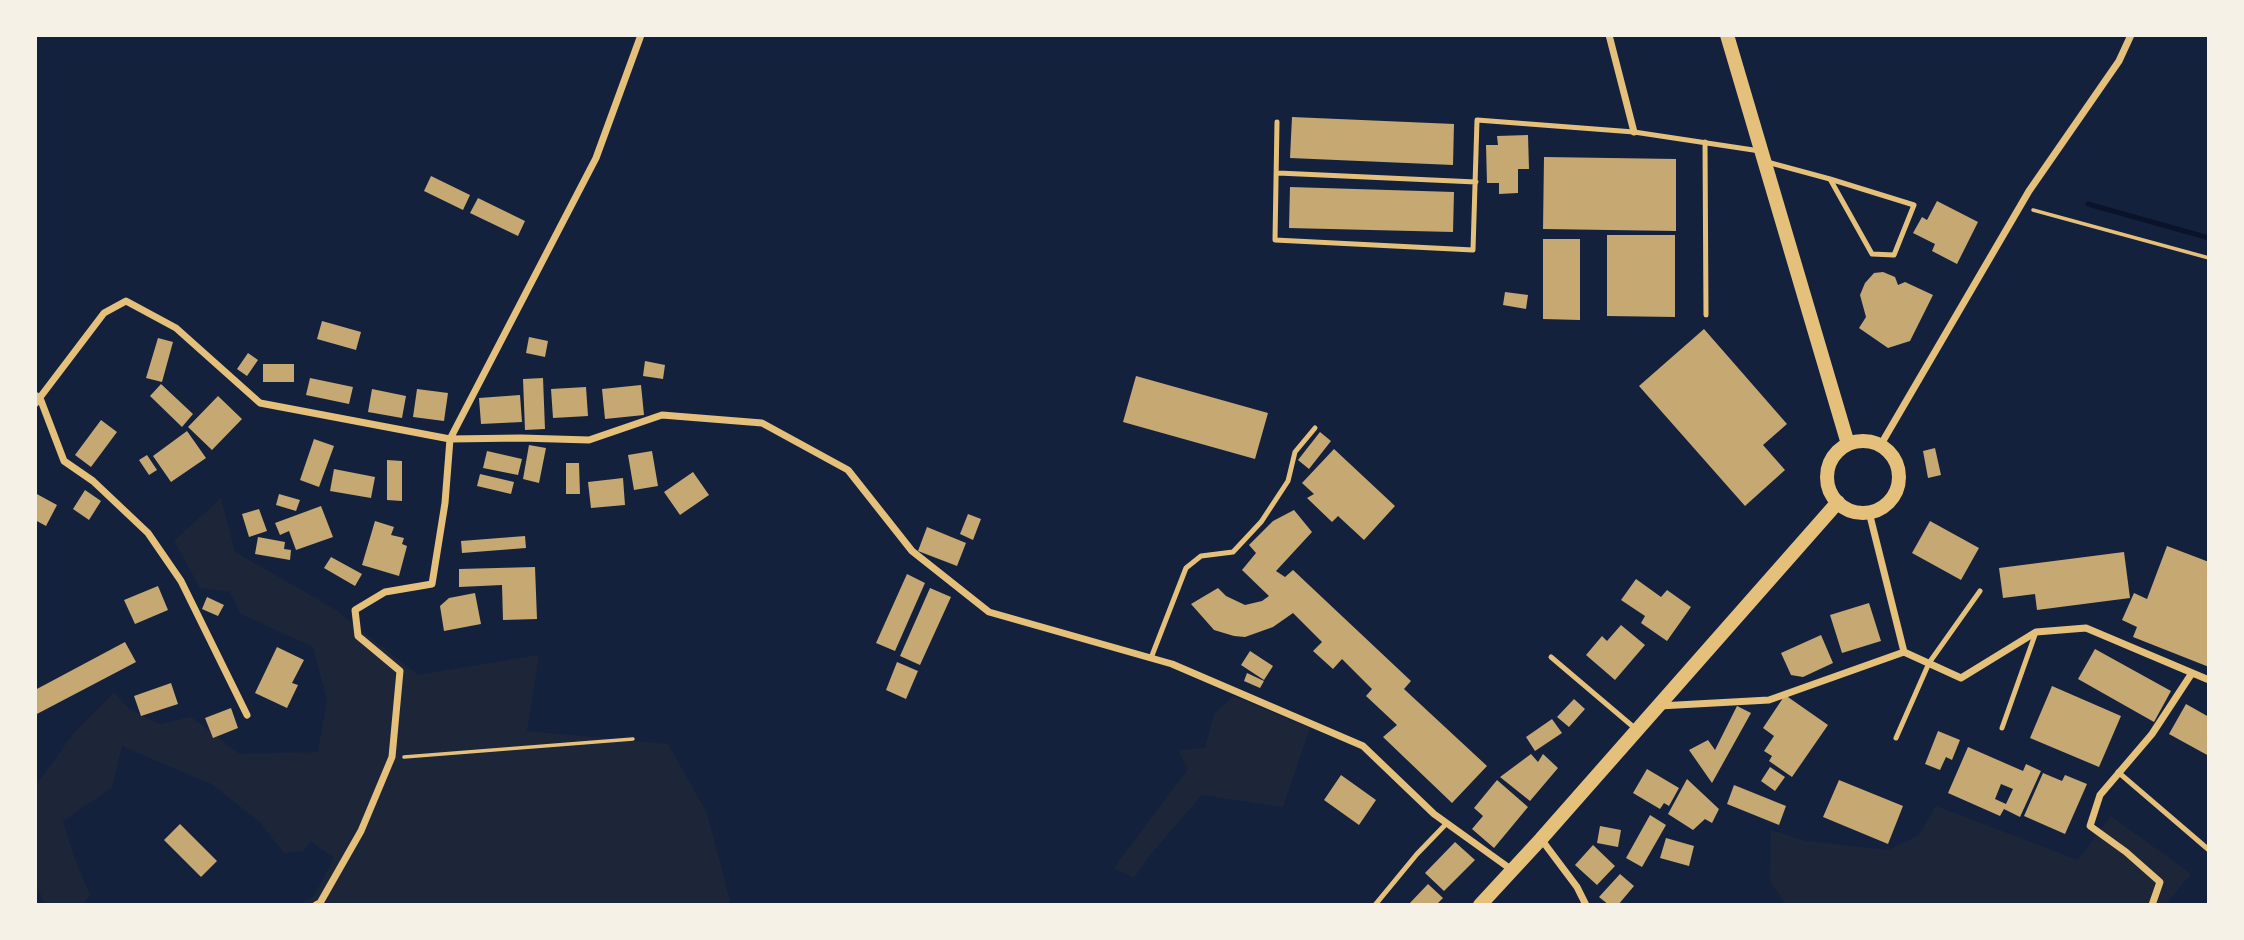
<!DOCTYPE html>
<style>
body{margin:0}
#map{position:relative;width:2244px;height:940px;overflow:hidden;background:#14213d;font-family:Commissioner,sans-serif}
canvas{display:block}
.frame{position:absolute;inset:0;border:37px solid #f6f1e7;pointer-events:none}
</style>
<div id="map">
<canvas width="2244" height="940"></canvas>
<div class="frame"></div>
</div>
<script>
const g = document.querySelector('canvas').getContext('2d');
g.lineJoin = 'round';
function fill(path, color) { g.fillStyle = color; g.fill(path, 'evenodd'); }
function stroke(path, color, width, dash) { g.strokeStyle = color; g.lineWidth = width; g.lineCap = dash ? 'butt' : 'round'; g.setLineDash(dash || []); g.stroke(path); }
fill(new Path2D(`
 M221,498L235,552L336,610L418,675L539,655L527,731L668,744L707,813L731,905H297L314,896L334,858L310,841L304,851L284,853L259,821L211,784L122,746L112,788L63,821L74,857L90,895L83,905H45L35,881V787L73,734L114,692L129,709L160,724L191,717L240,754L318,752L327,700L313,647L241,614L230,592L200,588L174,541Z
 M1233,696L1310,728L1283,807L1202,795L1150,855L1134,878L1114,868L1188,769L1178,750L1205,748L1214,714Z
 M1936,806L2078,860L2111,816L2191,874L2165,905H1782L1784,901L1770,882L1771,830L1806,841L1888,850L1919,835Z`), '#1d2539');
stroke(new Path2D(`
 M2088,204L2209,238`), '#0b132b', 5);
fill(new Path2D(`
 M1292,117L1454,124L1453,165L1290,158Z
 M1528,135L1529,169H1518V193L1499,194V183H1487L1486,145H1498L1497,136Z
 M1544,157L1676,159V231L1543,229Z
 M431,176L470,195L463,210L424,191Z
 M1290,187L1454,192L1453,232L1289,228Z
 M478,198L525,221L518,236L470,213Z
 M1937,201L1978,222L1957,264L1932,251L1935,244L1913,233L1922,217L1927,220Z
 M1607,235H1675V317L1607,316Z
 M1543,239H1580V320L1543,319Z
 M1883,272L1895,277L1898,285L1905,282L1933,295L1910,341L1888,348L1859,328L1866,317L1860,295L1865,283L1874,273Z
 M1505,292L1528,295L1526,309L1503,305Z
 M322,321L361,332L356,350L317,339Z
 M1704,329L1787,424L1763,445L1785,470L1745,506L1639,386Z
 M529,337L548,341L545,357L526,353Z
 M158,338L173,342L162,382L146,378Z
 M248,353L258,360L247,376L237,369Z
 M645,361L665,365L663,379L643,376Z
 M263,364H294V382H263Z
 M1136,376L1268,413L1255,459L1123,422Z
 M310,378L353,387L349,404L306,395Z
 M543,378L545,429L525,430L523,379Z
 M161,384L193,414L182,427L150,396Z
 M641,385L644,415L605,419L602,389Z
 M586,387L588,416L553,418L551,389Z
 M372,389L406,396L402,418L368,412Z
 M417,389L448,393L444,421L413,417Z
 M520,395L522,422L481,424L479,398Z
 M218,396L242,419L212,450L188,427Z
 M101,420L117,432L91,467L75,455Z
 M187,431L206,458L171,482L153,456Z
 M1320,432L1331,441L1309,469L1298,460Z
 M314,439L334,446L319,487L300,480Z
 M529,445L546,448L539,483L523,479Z
 M1935,448L1941,475L1928,478L1923,451Z
 M1334,449L1395,506L1364,540L1338,516L1332,522L1307,498L1314,494L1302,483Z
 M487,451L522,459L518,475L483,468Z
 M652,451L658,486L634,490L628,455Z
 M147,455L157,470L149,475L139,460Z
 M387,460L402,461V501L387,500Z
 M566,463H579L580,494H566Z
 M334,469L375,477L371,498L330,491Z
 M693,472L709,495L680,515L664,492Z
 M480,474L514,482L511,494L477,486Z
 M623,478L625,505L591,508L588,482Z
 M85,490L101,501L89,520L73,509Z
 M35,493L57,505L46,526L35,520Z
 M279,494L300,500L296,511L276,505Z
 M321,506L333,537L296,550L289,531L280,535L275,523Z
 M259,509L267,531L249,537L242,514Z
 M1294,510L1312,532L1276,571L1285,577L1293,570L1411,681L1404,689L1487,766L1452,803L1383,737L1397,725L1366,696L1372,689L1342,659L1333,669L1313,651L1322,642L1293,613L1273,627L1245,637L1234,636L1214,630L1191,604L1218,588L1226,596L1245,605L1262,601L1269,596L1242,570L1256,553L1249,545L1273,521Z
 M968,514L981,519L973,540L960,534Z
 M375,521L394,527L391,535L404,538L402,544L407,546L399,576L362,565Z
 M1930,521L1979,548L1961,580L1912,553Z
 M927,527L966,543L957,566L918,551Z
 M525,536L526,548L462,553L461,541Z
 M258,537L285,542L284,549L291,550L290,560L255,554Z
 M2167,546L2209,562V667L2133,637L2137,627L2122,620L2134,593L2147,599Z
 M2124,552L2130,598L2037,610L2035,594L2003,598L1999,568Z
 M331,557L362,574L355,586L324,568Z
 M535,567L537,619L503,620L502,585L459,587V569Z
 M907,574L925,583L895,651L876,643Z
 M1636,579L1661,597L1667,590L1691,607L1667,641L1641,623L1645,616L1621,600Z
 M158,586L168,610L135,624L124,600Z
 M930,588L951,597L920,665L900,656Z
 M475,593L481,624L444,631L440,606L449,598Z
 M207,597L224,605L218,616L202,609Z
 M1869,603L1881,641L1842,653L1830,615Z
 M1621,625L1645,645L1615,680L1586,655L1602,636L1607,641Z
 M1821,635L1833,663L1803,677L1791,675L1781,653Z
 M125,642L136,662L35,715V690Z
 M277,647L304,660L292,683L298,685L287,708L255,693Z
 M2095,649L2171,691L2154,722L2078,679Z
 M1250,651L1273,666L1264,680L1241,665Z
 M897,662L918,671L906,699L886,690Z
 M1247,673L1264,681L1260,688L1244,681Z
 M171,683L178,704L141,716L134,696Z
 M2052,686L2121,716L2099,767L2030,738Z
 M1785,695L1828,725L1792,777L1769,761L1772,756L1764,751L1774,736L1763,728Z
 M1574,699L1585,709L1569,727L1557,717Z
 M2186,704L2209,717V756L2169,734Z
 M1737,706L1751,713L1712,783L1689,750L1708,740L1715,750Z
 M231,708L238,728L213,738L205,718Z
 M1552,719L1562,733L1535,751L1526,737Z
 M1938,731L1960,740L1952,760L1946,757L1940,770L1925,764Z
 M1968,747L2023,771L2026,764L2041,771L2020,817L2004,809L2000,816L1948,793ZM2001,784L2013,789L2006,804L1995,799Z
 M1531,754L1538,762L1543,754L1558,768L1530,801L1500,777Z
 M1770,767L1785,777L1775,791L1761,781Z
 M1647,769L1679,788L1669,806L1664,803L1660,809L1633,793Z
 M2043,773L2062,781L2065,775L2087,784L2065,834L2024,816Z
 M1341,775L1376,800L1359,825L1324,800Z
 M1687,779L1719,809L1712,823L1705,819L1693,830L1668,814Z
 M1497,780L1528,807L1494,848L1472,829L1483,816L1474,808Z
 M1839,780L1903,806L1888,844L1823,817Z
 M1734,785L1786,806L1779,825L1727,804Z
 M1650,815L1666,825L1642,867L1626,858Z
 M180,824L217,861L201,877L164,840Z
 M1600,826L1621,830L1618,847L1597,843Z
 M1666,838L1694,846L1689,866L1660,858Z
 M1455,842L1475,860L1444,891L1425,873Z
 M1593,845L1615,866L1597,885L1575,865Z
 M1620,874L1634,886L1618,905H1609L1599,897Z
 M1428,884L1443,898L1436,905H1408Z`), '#c6a872');
stroke(new Path2D(`
 M2033,210L2209,258
 M404,757L633,739`), '#e5c07b', 3.5);
stroke(new Path2D(`
 M1277,122L1275,240L1473,250L1477,120L1634,132L1760,151
 M1705,142L1706,315
 M1767,162L1830,179L1872,254L1894,255L1914,205L1830,179
 M1278,173L1476,182
 M1551,657L1637,730
 M1151,658L1186,568L1201,556L1233,552L1261,522L1288,481L1295,452L1315,428
 M2002,728L2036,632
 M1896,738L1929,663L1980,591
 M2118,772L2209,850
 M1375,905L1417,854L1447,823`), '#e5c07b', 5);
stroke(new Path2D(`
 M1609,35L1634,132
 M35,395L40,398L64,461L93,481L148,533L181,581L247,715
 M35,404L104,313L126,301L176,328L260,403L450,439L521,438L589,440L662,415L762,423L848,470L912,551L989,612L1172,664L1363,746L1434,814L1512,870
 M1880,446L2029,191L2119,61L2131,35
 M1869,512L1904,652
 M1659,706L1769,700L1904,652L1961,678L2036,632L2086,628L2209,680
 M1541,839L1577,887L1586,905
 M316,905L320,903L361,831L392,757L400,671L358,636L355,610L385,592L432,584L445,503L450,439L596,158L641,35
 M2152,905L2160,882L2126,852L2090,826L2100,795L2152,734L2192,673`), '#e5c07b', 7);
stroke(new Path2D(`
 M1727,35L1848,444
 M1827 477a36 36 0 1 1 72 0a36 36 0 1 1-72 0Z
 M1480,905L1541,839L1838,502`), '#e5c07b', 14);
</script>
